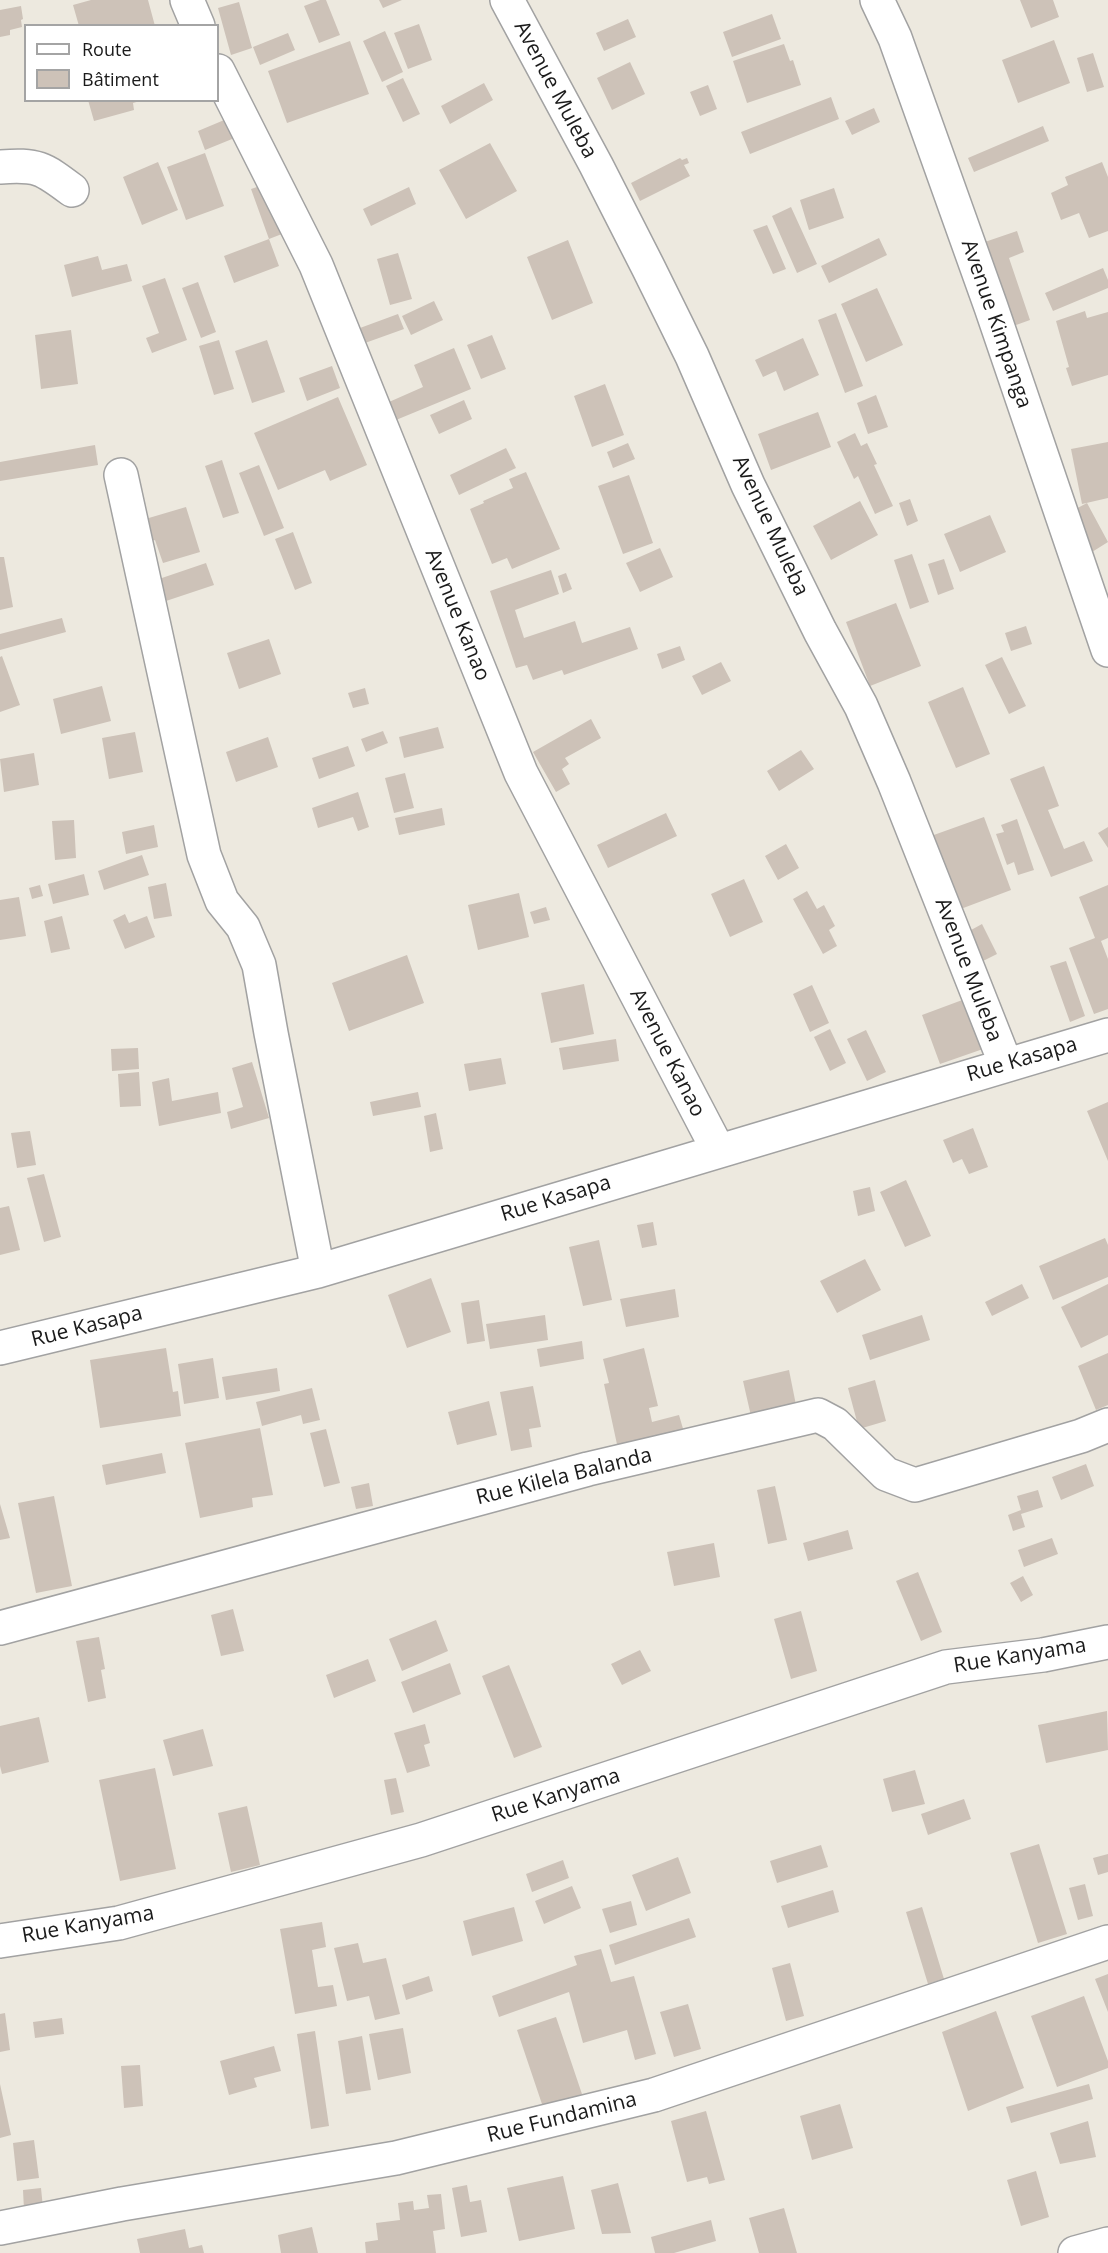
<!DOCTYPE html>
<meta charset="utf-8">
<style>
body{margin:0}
#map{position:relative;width:1108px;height:2253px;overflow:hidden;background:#ede9df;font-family:"Open Sans",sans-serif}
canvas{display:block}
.legend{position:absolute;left:24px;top:24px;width:195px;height:78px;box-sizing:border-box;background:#fff;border:2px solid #a4a4a4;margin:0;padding:8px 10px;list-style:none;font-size:18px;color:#1b1b1b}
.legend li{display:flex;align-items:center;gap:12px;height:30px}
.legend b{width:30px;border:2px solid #a4a4a4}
</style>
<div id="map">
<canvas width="1108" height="2253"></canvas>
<ul class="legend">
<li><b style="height:8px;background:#fff"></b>Route</li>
<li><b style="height:16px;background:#cdc2b8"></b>Bâtiment</li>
</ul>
</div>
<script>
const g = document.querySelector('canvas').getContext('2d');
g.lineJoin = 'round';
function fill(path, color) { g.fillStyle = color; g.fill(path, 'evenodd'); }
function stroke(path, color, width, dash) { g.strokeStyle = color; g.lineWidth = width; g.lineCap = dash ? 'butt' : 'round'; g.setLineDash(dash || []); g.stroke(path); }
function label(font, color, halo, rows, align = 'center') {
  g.font = font + ' "Open Sans",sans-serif'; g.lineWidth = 4.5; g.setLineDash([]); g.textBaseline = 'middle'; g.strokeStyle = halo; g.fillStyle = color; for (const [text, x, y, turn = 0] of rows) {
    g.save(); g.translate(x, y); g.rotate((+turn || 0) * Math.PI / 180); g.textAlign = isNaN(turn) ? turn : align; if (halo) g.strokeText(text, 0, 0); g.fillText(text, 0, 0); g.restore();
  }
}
fill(new Path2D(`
 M91,0H148L155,26H79L73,5Z
 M320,0H326L340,35L319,43L304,6Z
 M379,0H402L383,8Z
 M1020,0H1053L1059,17L1031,28Z
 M239,2L252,48L231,55L218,8Z
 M21,6L23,19L21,20L22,27L10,30V35L0,37V10Z
 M772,14L781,39L732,57L723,32Z
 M628,19L636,37L604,51L596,33Z
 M419,24L432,60L408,69L394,33Z
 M385,31L403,72L382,82L363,41Z
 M288,33L295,50L260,65L253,47Z
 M1054,40L1070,83L1018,103L1002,60Z
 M350,41L369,94L287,123L268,71Z
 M784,44L790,61L793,60L801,85L747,103L733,61Z
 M1093,53L1104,87L1087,92L1077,58Z
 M630,62L645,94L612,110L597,78Z
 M403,78L420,114L403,122L386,86Z
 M484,83L493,100L450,124L441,106Z
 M708,85L717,109L700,116L690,92Z
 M831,97L839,119L750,154L741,132Z
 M88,100H140V101L133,103L134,110L94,121Z
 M874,108L880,122L852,135L845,121Z
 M229,118L237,137L205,150L198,131Z
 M1043,126L1049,141L974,172L968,158Z
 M490,143L517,191L466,219L439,170Z
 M205,153L224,206L186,220L167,167Z
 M680,158L682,160L687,158L689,163L684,165L690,176L640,201L631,183Z
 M158,162L178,210L142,225L123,177Z
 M1102,162L1108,177V231L1089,238L1079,213L1061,220L1051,193L1068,185L1065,177Z
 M269,183L287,232L269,239L251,189Z
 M409,187L416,204L371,226L363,209Z
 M834,188L844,218L809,230L800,200Z
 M791,207L817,264L797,273L772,216Z
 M767,225L786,269L773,274L753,230Z
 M1017,231L1024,252L1009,258L1030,320L1005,329L976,245Z
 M879,238L887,255L829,283L821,266Z
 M269,239L279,266L234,283L224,256Z
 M568,240L593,303L552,320L527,257Z
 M398,253L412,299L390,305L377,259Z
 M98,256L102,270L127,264L132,281L72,297L64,265Z
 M1103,268L1108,280V288L1053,311L1045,293Z
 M165,278L187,340L152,353L146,338L159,333L142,286Z
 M198,282L216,332L201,338L182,288Z
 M877,288L903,345L866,362L841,304Z
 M434,301L443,320L411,335L402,316Z
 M1085,311L1087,318L1108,312V375L1072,386L1066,368L1069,367L1056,321Z
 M836,313L863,386L845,393L818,320Z
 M398,314L404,329L365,343L360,328Z
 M71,330L78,384L41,389L35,335Z
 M492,335L506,369L481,379L467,345Z
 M803,338L819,375L784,391L776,371L763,377L755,360Z
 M219,340L234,389L214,395L199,346Z
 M267,340L285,392L252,403L235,351Z
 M454,348L471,389L396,420L389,402L423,387L414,365Z
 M332,366L340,388L307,401L299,378Z
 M605,384L624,435L592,447L574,396Z
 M876,395L888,427L868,434L857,403Z
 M338,397L367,465L330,481L325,470L278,490L254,433Z
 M464,400L472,419L439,434L430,415Z
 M818,412L831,447L771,470L758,434Z
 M855,433L861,446L867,443L877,464L874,465L893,506L875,514L858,476L854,479L837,442Z
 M1108,442V498L1082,504L1071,449Z
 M628,443L635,459L613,468L607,452Z
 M95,445L98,465L0,481V462Z
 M506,448L516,468L459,495L450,475Z
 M222,460L239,513L223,518L205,466Z
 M259,465L284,528L264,536L239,473Z
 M526,472L560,549L512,569L507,558L492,564L470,509L484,503L483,501L513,488L509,479Z
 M629,475L653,543L623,554L598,486Z
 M910,499L918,521L907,526L899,503Z
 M860,501L878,535L831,560L813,526Z
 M1087,503L1108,542L1092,552L1072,511Z
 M186,507L200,552L163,563L155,540L149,542L142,520Z
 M990,515L1006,552L960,572L944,534Z
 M293,532L312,583L295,590L275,539Z
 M660,548L673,577L640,592L626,563Z
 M912,554L929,602L910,609L894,560Z
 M0,557H4L13,607L0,610Z
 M944,559L954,589L938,595L928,564Z
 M206,563L214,585L163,602L156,580Z
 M551,570L559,594L515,610L524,638L575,621L582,643L630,627L638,649L564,675L562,670L533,680L527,665L516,668L490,591Z
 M566,573L572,589L563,593L558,576Z
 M896,603L921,666L870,686L846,622Z
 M62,618L66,632L0,650V634Z
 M1026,626L1032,644L1011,651L1005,633Z
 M269,639L281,674L239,689L227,653Z
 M680,646L685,660L662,669L657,654Z
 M2,656L20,705L0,712V657Z
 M1002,657L1026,706L1009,714L985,665Z
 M721,662L731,681L702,695L692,676Z
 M102,686L111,721L61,734L53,699Z
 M963,687L990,754L956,768L928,702Z
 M365,688L369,704L353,708L348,693Z
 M591,719L601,738L565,758L569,764L562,769L570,784L556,792L533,752Z
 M438,727L444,748L404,758L399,737Z
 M383,731L388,743L366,752L361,739Z
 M135,732L143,772L109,779L102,738Z
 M268,737L278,767L236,782L226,752Z
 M348,746L355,766L319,779L312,758Z
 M801,750L814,769L779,791L767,771Z
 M34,753L39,785L4,792L0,759Z
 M1044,766L1059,806L1048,810L1064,849L1084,841L1093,861L1051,877L1010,779Z
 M405,773L414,808L394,813L385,778Z
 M358,792L369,827L358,831L353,817L318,828L312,808Z
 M442,808L445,825L399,835L395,818Z
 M666,813L677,836L608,868L597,845Z
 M984,817L1011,890L958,910L931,836Z
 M1017,819L1034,870L1018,875L1014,862L1007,865L996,834L1004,832L1001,825Z
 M74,820L76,858L55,860L52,821Z
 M154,825L158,847L126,854L122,832Z
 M1108,827V848L1098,833Z
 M786,844L799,868L778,880L765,856Z
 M142,855L149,875L104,890L98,871Z
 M84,874L89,895L53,904L48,884Z
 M744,879L763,922L730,937L711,894Z
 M166,883L172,916L154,919L148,887Z
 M40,885L43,896L32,899L29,888Z
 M1108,885V938L1101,941L1108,959V1009L1094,1014L1069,948L1095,938L1079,897Z
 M807,891L817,909L824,905L835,926L829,930L837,946L823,954L793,899Z
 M519,893L529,937L478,950L468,905Z
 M19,897L26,936L0,940V900Z
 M546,907L550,920L534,924L530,912Z
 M125,914L129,923L147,916L155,937L125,949L113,920Z
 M62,916L70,949L51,953L44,921Z
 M982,924L997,954L977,964L962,935Z
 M407,955L424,1003L349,1031L332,983Z
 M1066,961L1085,1016L1070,1022L1050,966Z
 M584,984L594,1034L551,1043L541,993Z
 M812,985L829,1023L810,1032L793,994Z
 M965,999L983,1049L940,1064L922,1015Z
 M830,1029L846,1063L830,1071L814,1037Z
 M866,1030L886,1072L867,1081L847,1039Z
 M616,1039L619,1061L563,1070L559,1048Z
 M138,1048L139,1069L112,1071L111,1049Z
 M501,1058L506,1084L469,1091L464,1064Z
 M252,1062L269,1118L231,1129L227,1112L243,1107L232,1068Z
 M139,1072L141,1106L120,1107L118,1074Z
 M169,1078L172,1101L218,1092L221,1113L159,1126L152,1082Z
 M418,1092L421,1107L373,1116L370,1102Z
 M1108,1102V1161L1087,1111Z
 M436,1113L443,1149L430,1152L424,1116Z
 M973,1128L988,1167L969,1174L962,1159L953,1163L943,1140Z
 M30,1131L36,1165L17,1168L11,1133Z
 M44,1174L61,1237L44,1242L27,1178Z
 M906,1180L931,1236L905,1247L880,1192Z
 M870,1187L875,1211L858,1216L853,1191Z
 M9,1206L20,1250L0,1255V1208Z
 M653,1222L657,1245L642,1248L637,1225Z
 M1105,1238L1108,1245V1277L1053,1300L1039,1266Z
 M599,1240L612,1300L583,1306L569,1247Z
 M865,1259L881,1290L837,1313L820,1281Z
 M431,1278L451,1332L407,1348L388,1295Z
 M1022,1284L1029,1298L992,1316L985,1302Z
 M1108,1284V1335L1081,1348L1061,1307Z
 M675,1289L679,1317L626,1327L620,1299Z
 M479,1300L485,1341L467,1344L461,1303Z
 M545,1315L548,1340L490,1349L486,1324Z
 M922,1315L930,1340L870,1360L862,1335Z
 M582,1341L584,1359L540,1367L537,1349Z
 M166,1348L173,1392L178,1391L181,1416L100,1428L90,1360Z
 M644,1348L658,1406L649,1408L652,1422L679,1415L684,1432L618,1449L604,1384L609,1383L603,1359Z
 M1108,1353V1405L1096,1410L1078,1366Z
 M213,1358L219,1398L184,1404L178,1364Z
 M277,1368L280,1391L226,1400L222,1377Z
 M789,1370L796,1405L751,1416L743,1381Z
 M875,1380L886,1421L859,1429L848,1388Z
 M533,1386L541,1427L529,1429L532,1447L511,1451L500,1392Z
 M312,1388L320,1420L303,1424L301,1415L262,1426L256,1402Z
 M489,1401L497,1435L457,1445L448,1412Z
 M260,1428L273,1495L252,1498L253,1507L200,1518L185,1443Z
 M326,1429L340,1483L324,1487L310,1433Z
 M162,1453L166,1473L106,1485L102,1465Z
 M1086,1464L1094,1486L1061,1500L1052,1477Z
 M369,1483L373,1506L356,1509L351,1487Z
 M775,1486L787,1540L768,1544L757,1490Z
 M1038,1490L1043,1507L1021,1514L1025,1527L1013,1531L1008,1515L1021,1510L1017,1496Z
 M54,1496L72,1586L36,1593L18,1503Z
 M0,1504L10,1538L0,1540Z
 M848,1530L853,1549L808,1561L803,1543Z
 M1052,1538L1058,1554L1024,1567L1018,1550Z
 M714,1543L720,1577L674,1586L667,1552Z
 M918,1572L942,1632L921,1641L896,1581Z
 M1023,1576L1033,1595L1021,1602L1010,1583Z
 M233,1609L244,1651L221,1656L211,1615Z
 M801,1611L817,1671L791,1679L774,1619Z
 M436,1620L448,1651L402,1671L389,1639Z
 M99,1637L105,1669L101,1670L106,1698L88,1702L76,1641Z
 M640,1650L651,1671L622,1685L611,1664Z
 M368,1659L376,1681L334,1698L326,1675Z
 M450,1663L461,1694L413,1713L401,1682Z
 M509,1665L542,1747L514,1758L482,1676Z
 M1107,1711L1108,1750L1046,1763L1038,1725Z
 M39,1717L49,1762L2,1774L0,1766V1726Z
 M425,1724L430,1743L424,1745L430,1766L407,1773L394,1733Z
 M203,1729L213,1766L173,1776L163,1740Z
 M155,1768L176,1869L120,1881L99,1780Z
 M915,1770L925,1804L892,1812L883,1779Z
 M396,1778L404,1812L391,1815L384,1780Z
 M964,1799L971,1819L928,1835L921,1814Z
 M247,1806L260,1865L231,1872L218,1813Z
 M1039,1844L1067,1934L1038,1943L1010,1853Z
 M821,1845L828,1867L777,1883L770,1861Z
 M1108,1854V1872L1098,1875L1093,1858Z
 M678,1857L691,1893L646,1911L632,1875Z
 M563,1860L569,1878L532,1892L526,1874Z
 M1085,1884L1093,1916L1078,1920L1069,1888Z
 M572,1886L581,1908L544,1924L535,1901Z
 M833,1890L839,1912L788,1928L781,1906Z
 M631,1901L637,1925L610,1933L602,1909Z
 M514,1907L523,1941L472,1956L463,1921Z
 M922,1907L944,1979L928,1984L906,1912Z
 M689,1918L696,1937L615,1965L609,1945Z
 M322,1922L326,1947L312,1950L318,1987L333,1985L337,2006L295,2014L280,1929Z
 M358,1943L363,1963L386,1958L400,2014L375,2020L369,1996L347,2001L334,1948Z
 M601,1949L611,1982L634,1976L656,2054L635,2060L627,2030L583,2043L569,1992L499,2017L492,1996L577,1965L574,1956Z
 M790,1963L804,2016L786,2021L772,1968Z
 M1108,1974V2012L1095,1979Z
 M429,1976L433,1991L406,2000L402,1985Z
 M1084,1996L1108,2061V2068L1057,2087L1031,2016Z
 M688,2004L701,2049L674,2057L660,2012Z
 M996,2011L1024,2088L968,2111L942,2032Z
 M5,2013L10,2050L0,2052V2014Z
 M556,2017L584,2100L545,2113L517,2030Z
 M62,2018L64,2034L35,2038L33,2022Z
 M403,2028L411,2073L378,2080L369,2034Z
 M315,2031L329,2126L311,2129L297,2034Z
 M362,2036L371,2090L346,2094L338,2041Z
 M274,2046L281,2071L254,2078L257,2087L229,2095L220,2061Z
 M140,2065L143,2106L124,2108L121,2066Z
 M0,2084L11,2135L0,2138Z
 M1089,2084L1093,2099L1011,2123L1006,2107Z
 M840,2104L853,2148L812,2160L800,2116Z
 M706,2111L725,2180L709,2184L707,2177L687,2182L671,2121Z
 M1088,2121L1096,2157L1060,2164L1050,2133Z
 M34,2140L39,2178L17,2181L13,2143Z
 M1036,2171L1049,2217L1021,2226L1007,2180Z
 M563,2176L575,2229L519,2241L507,2188Z
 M618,2183L631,2233L602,2234L591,2190Z
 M467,2185L470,2202L481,2200L487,2232L461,2237L452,2188Z
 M41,2188L43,2208L24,2210L23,2190Z
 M441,2194L445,2229L433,2231L436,2253H366L365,2242L378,2240L376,2223L400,2220L398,2203L413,2201L414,2210L429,2208L427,2195Z
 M784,2208L797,2253H759L749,2218Z
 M711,2220L716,2241L674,2253H655L651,2237Z
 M312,2227L318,2253H281L278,2235Z
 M185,2229L189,2248L202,2245L204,2253H140L137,2239Z`), '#cdc2b8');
const minor = new Path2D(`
 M187,0L198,26
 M507,0L596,165L648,267L692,356L748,485L820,631L861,706L894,782L1006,1065
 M877,0L895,38L991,307L1108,650
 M218,71L316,265L521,773L718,1150
 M0,167C37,164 43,168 72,190
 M121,475L204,855L222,901L243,927L259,965L271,1033L318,1271
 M0,1348L318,1271L1108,1035
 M0,1628L588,1469L818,1415L835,1424L886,1474L915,1485L1081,1436L1108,1425
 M0,1941L119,1923L421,1840L946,1667L1043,1655L1108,1642
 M0,2228L122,2204L396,2158L654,2095L1108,1942
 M1075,2253L1108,2244`);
stroke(minor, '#a2a2a2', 36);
stroke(minor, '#fff', 33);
label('21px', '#1b1b1b', '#fff', [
 ["Avenue Muleba",555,90,62],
 ["Avenue Kimpanga",996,324,71],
 ["Avenue Muleba",770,526,65],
 ["Avenue Kanao",457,615,68],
 ["Avenue Muleba",968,970,69],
 ["Avenue Kanao",667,1053,63],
 ["Rue Kasapa",1022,1060,-16],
 ["Rue Kasapa",556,1199,-17],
 ["Rue Kasapa",87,1327,-14],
 ["Rue Kilela Balanda",564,1477,-14],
 ["Rue Kanyama",1020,1656,-9],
 ["Rue Kanyama",556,1796,-18],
 ["Rue Kanyama",88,1925,-10],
 ["Rue Fundamina",562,2118,-14]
]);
</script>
